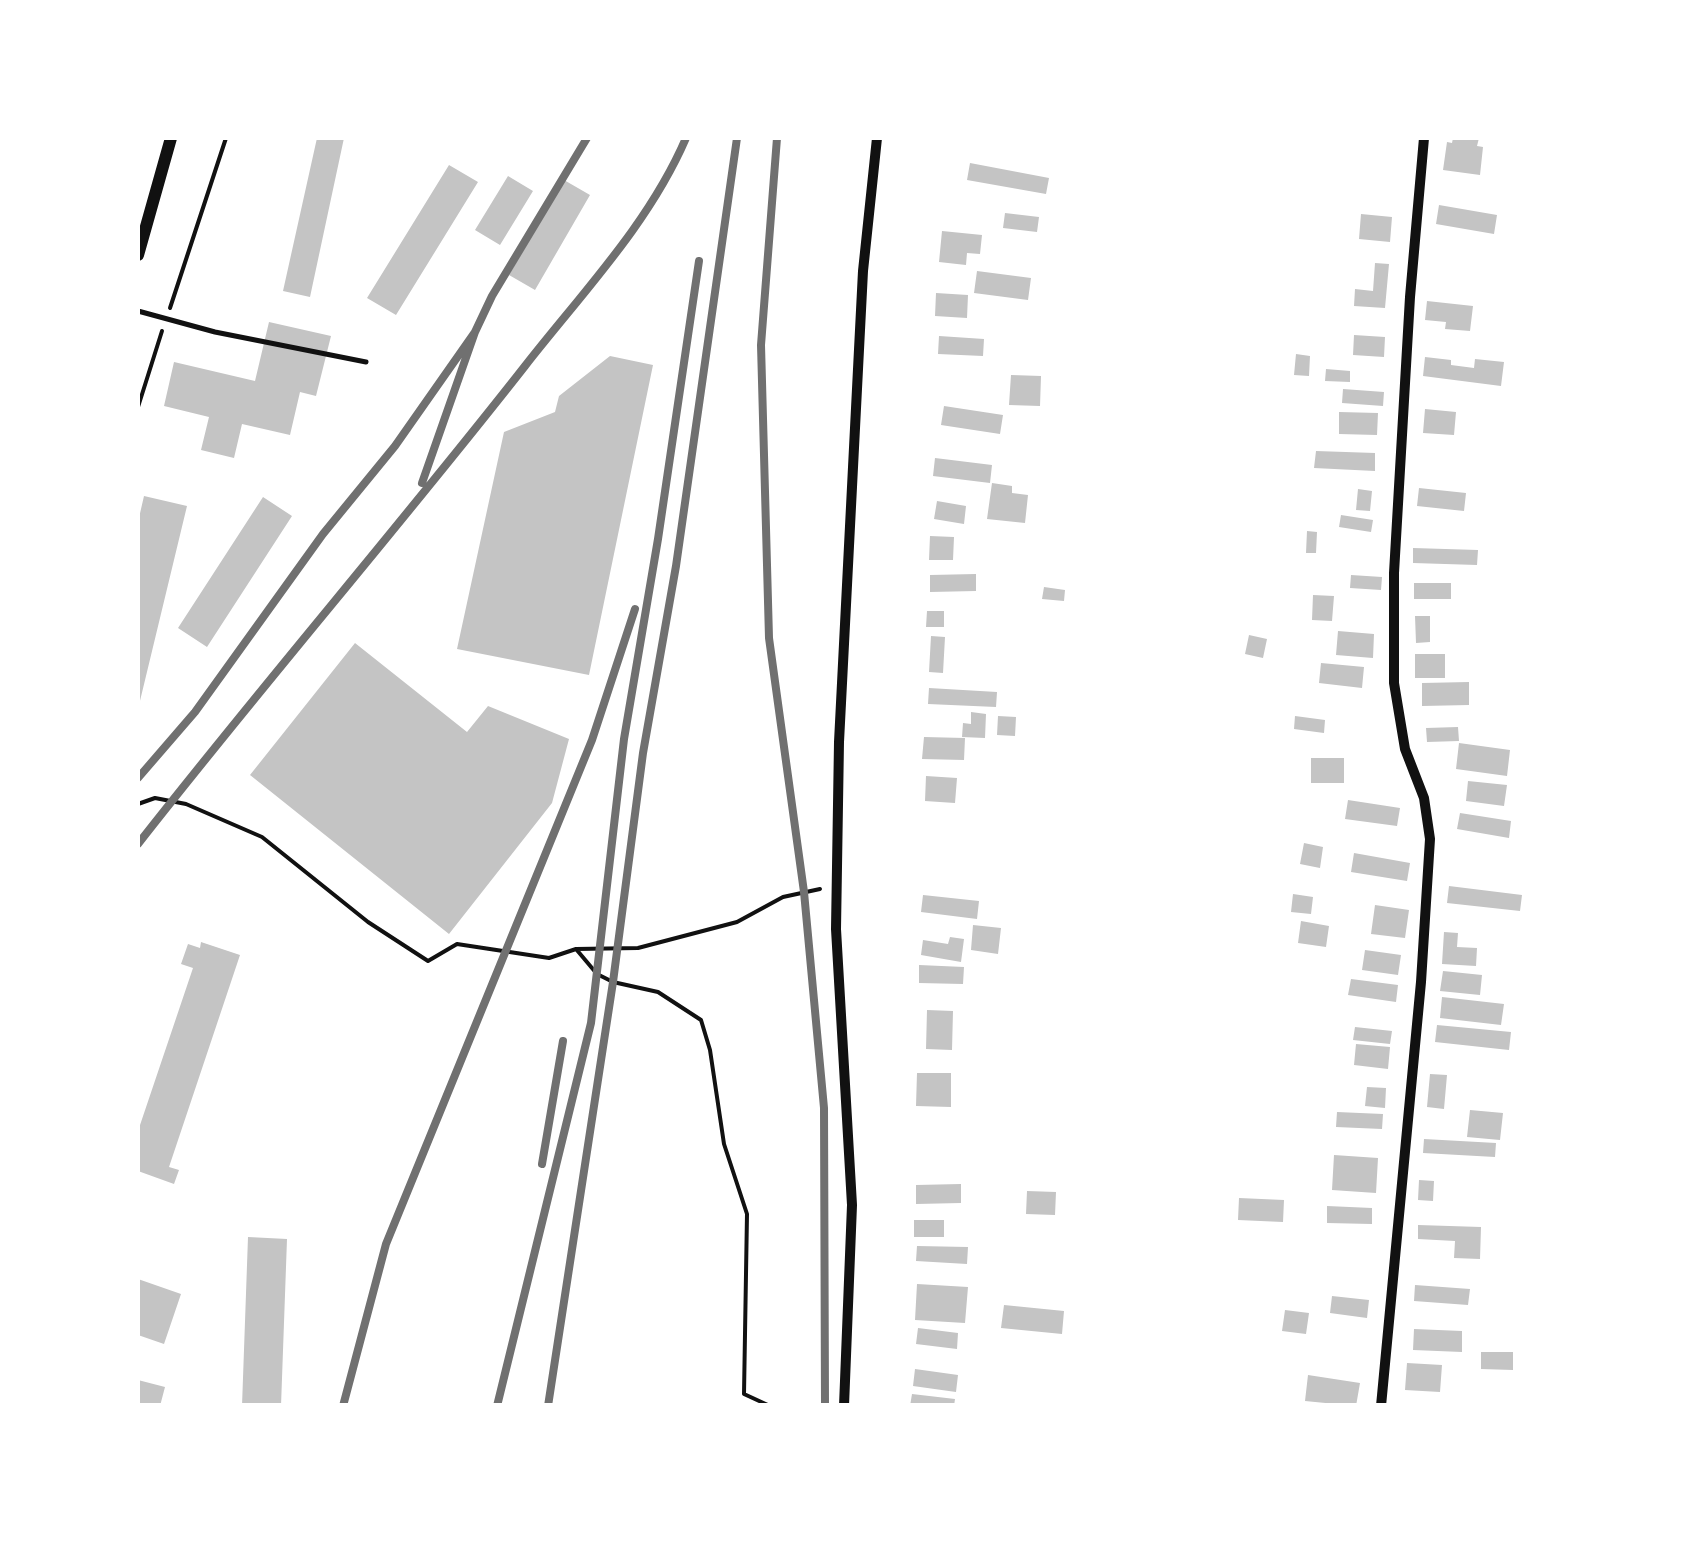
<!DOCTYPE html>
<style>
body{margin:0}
#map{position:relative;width:1681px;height:1543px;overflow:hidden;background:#fff;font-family:"Nunito Sans",sans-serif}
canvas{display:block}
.frame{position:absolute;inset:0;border:140px solid #fff;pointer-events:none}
</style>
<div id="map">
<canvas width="1681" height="1543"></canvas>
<div class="frame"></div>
</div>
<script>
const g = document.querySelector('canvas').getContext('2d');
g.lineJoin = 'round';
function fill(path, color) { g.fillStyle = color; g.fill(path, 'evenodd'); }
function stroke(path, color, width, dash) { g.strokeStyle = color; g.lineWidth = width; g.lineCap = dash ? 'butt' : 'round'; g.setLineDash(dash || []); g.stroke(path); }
fill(new Path2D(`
 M317,138H344L310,297L283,291Z
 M1453,138H1479L1477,146L1483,147L1480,175L1443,170L1447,142L1452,143Z
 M970,163L1049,178L1046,194L967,180Z
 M449,165L478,182L396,315L367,298Z
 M508,176L533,191L500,245L475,230Z
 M564,180L590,195L535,290L509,275Z
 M1439,205L1497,215L1494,234L1436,224Z
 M1005,213L1039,217L1037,232L1003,228Z
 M1361,214L1392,217L1390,242L1359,239Z
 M942,231L982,235L980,254L967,253L966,265L939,262Z
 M1375,263L1389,264L1385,308L1354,306L1355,289L1373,291Z
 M977,271L1031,278L1028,300L974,293Z
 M936,293L968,295L967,318L935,316Z
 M1427,301L1473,306L1470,331L1445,329L1446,322L1425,320Z
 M269,322L331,336L316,396L300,392L290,435L242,424L234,458L201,450L209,417L164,406L174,362L255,381Z
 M1354,335L1385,337L1384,357L1353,355Z
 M939,336L984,339L983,356L938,354Z
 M1296,354L1310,356L1309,376L1294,375Z
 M610,356L653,365L589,675L457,649L504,432L555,412L559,396Z
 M1425,357L1451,360V365L1474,368L1475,359L1504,362L1501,386L1423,376Z
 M1326,369L1350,371V382L1325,381Z
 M1011,375L1041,376L1040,406L1009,405Z
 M1343,389L1384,392L1383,406L1342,403Z
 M944,406L1003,415L1000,434L941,425Z
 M1425,409L1456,412L1454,435L1423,433Z
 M1339,412L1378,413L1377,435L1339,434Z
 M1316,451L1375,453V471L1314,468Z
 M935,458L992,465L990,483L933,476Z
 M992,483L1012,486V493L1028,495L1025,523L987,519Z
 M1419,488L1466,493L1464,511L1417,506Z
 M1358,489L1372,491L1370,511L1356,510Z
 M144,496L187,506L139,705L138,522Z
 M263,497L292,516L207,647L178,628Z
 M937,501L966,506L964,524L934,519Z
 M1341,515L1373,520L1371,532L1339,527Z
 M1307,531L1317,532L1316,553H1306Z
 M930,536L954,537L953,560H929Z
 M1413,548L1478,550L1477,565L1413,563Z
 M976,574V591L930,592V575Z
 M1351,575L1382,577L1381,590L1350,588Z
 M1414,583H1451V599H1414Z
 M1044,587L1065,590L1064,601L1042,599Z
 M1313,595L1334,596L1332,621L1312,620Z
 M927,611H944V627H926Z
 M1415,616H1430V642L1416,643Z
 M1338,631L1374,634L1373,658L1336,655Z
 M1249,635L1267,639L1263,658L1245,654Z
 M931,636L945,637L943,673L929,672Z
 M355,643L467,732L488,706L569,739L552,803L449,934L250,775Z
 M1415,654H1445V678H1415Z
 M1321,663L1364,667L1362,688L1319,683Z
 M1469,682V705L1422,706V683Z
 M929,688L997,692L996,707L928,704Z
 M971,712L986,714L985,738L962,737L963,723L971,724Z
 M998,716L1016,717L1015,736L997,735Z
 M1295,716L1325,720L1324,733L1294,729Z
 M1458,727L1459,741L1427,742L1426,728Z
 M924,737L965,738L964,760L922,759Z
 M1459,743L1510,750L1507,776L1456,769Z
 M1311,758H1344V783H1311Z
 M926,776L957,778L955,803L925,801Z
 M1468,781L1507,785L1504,806L1466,801Z
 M1348,800L1400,808L1397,826L1345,819Z
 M1460,813L1511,821L1509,838L1457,829Z
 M1304,843L1323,847L1320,868L1300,864Z
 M1354,853L1410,863L1407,881L1351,872Z
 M1449,886L1522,895L1520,911L1447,903Z
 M1293,894L1313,897L1311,914L1291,912Z
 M923,895L979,901L977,919L921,912Z
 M1375,905L1409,910L1405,938L1371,934Z
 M1301,921L1329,926L1326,947L1298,943Z
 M973,925L1001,928L998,954L971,950Z
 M1444,932L1458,933L1457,947L1477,948L1476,966L1442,964Z
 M950,937L964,939L961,962L921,955L923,940L948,944Z
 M201,942L240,955L169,1167L179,1170L174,1184L138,1171V1131L193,968L181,964L188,944L200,948Z
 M1365,950L1401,955L1398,975L1362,970Z
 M919,965L964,967L963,984L919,983Z
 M1443,971L1482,975L1480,995L1440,991Z
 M1351,979L1398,985L1396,1002L1348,995Z
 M1442,997L1504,1004L1501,1025L1440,1018Z
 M927,1010L953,1011L952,1050L926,1049Z
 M1437,1025L1511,1032L1509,1050L1435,1042Z
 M1355,1027L1392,1031L1390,1044L1353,1040Z
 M1356,1044L1390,1047L1388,1069L1354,1065Z
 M917,1073H951V1107L916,1106Z
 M1430,1074L1447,1075L1444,1109L1427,1107Z
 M1367,1087L1386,1088L1385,1108L1365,1106Z
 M1470,1110L1503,1113L1500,1140L1467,1137Z
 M1337,1112L1383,1114L1382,1129L1336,1127Z
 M1424,1139L1496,1143L1495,1157L1423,1153Z
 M1334,1155L1378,1158L1376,1193L1332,1190Z
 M1419,1180L1434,1181L1433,1201L1418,1200Z
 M961,1184V1203L916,1204V1185Z
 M1027,1191L1056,1192L1055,1215L1026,1214Z
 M1239,1198L1284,1200L1283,1222L1238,1220Z
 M1327,1206L1372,1208V1224L1327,1223Z
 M914,1220H944V1237H914Z
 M1418,1225L1481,1227L1480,1259L1454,1258L1455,1241L1418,1239Z
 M248,1237L287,1239L281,1406H242Z
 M917,1246L968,1247L967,1264L916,1261Z
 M138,1279L181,1294L164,1344L138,1335Z
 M917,1284L968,1287L965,1323L915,1320Z
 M1415,1285L1470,1289L1468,1305L1414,1301Z
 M1332,1296L1369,1300L1367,1318L1330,1313Z
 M1004,1305L1064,1311L1062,1334L1001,1328Z
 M1285,1310L1309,1313L1306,1334L1282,1331Z
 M918,1328L958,1333L957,1349L916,1344Z
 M1414,1329L1462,1331V1352L1413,1350Z
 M1481,1352H1513V1370L1481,1369Z
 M1407,1363L1442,1365L1440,1392L1405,1390Z
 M915,1369L958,1375L956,1392L913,1386Z
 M1308,1375L1360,1383L1356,1406L1305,1401Z
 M138,1380L165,1387L160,1406H138Z
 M912,1394L955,1399L954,1406H910Z`), '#c4c4c4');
stroke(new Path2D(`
 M170,308L226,138
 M138,407L162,331
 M138,804L155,798L186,804L262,837L368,922L428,961L457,944L549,958L576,949L638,948L737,922L783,897L820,889
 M576,949L597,974L613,982L658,992L701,1020L710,1050L724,1144L747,1214L744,1394L770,1406`), '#111', 4);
stroke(new Path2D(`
 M138,311L215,332L366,362`), '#111', 5);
stroke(new Path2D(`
 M844,1406L852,1205L836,929L839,742L863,271L877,138
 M1381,1406L1421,982L1430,839L1424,798L1405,749L1394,683V573L1410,297L1424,138`), '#111', 10);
stroke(new Path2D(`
 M138,255L171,138`), '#111', 12);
stroke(new Path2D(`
 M777,138L761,345L769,638L804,892L824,1108L825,1406
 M422,483L475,332L492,296L587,138
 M138,778L195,712L323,534L395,446L475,332
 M138,844C264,683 398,528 525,366C582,293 649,224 686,138
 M542,1164L563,1041
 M343,1406L386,1244L592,740L635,609
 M497,1406L591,1023L624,739L658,539L699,261
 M548,1406L613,982L643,753L676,566L737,138`), '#707070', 8);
</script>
